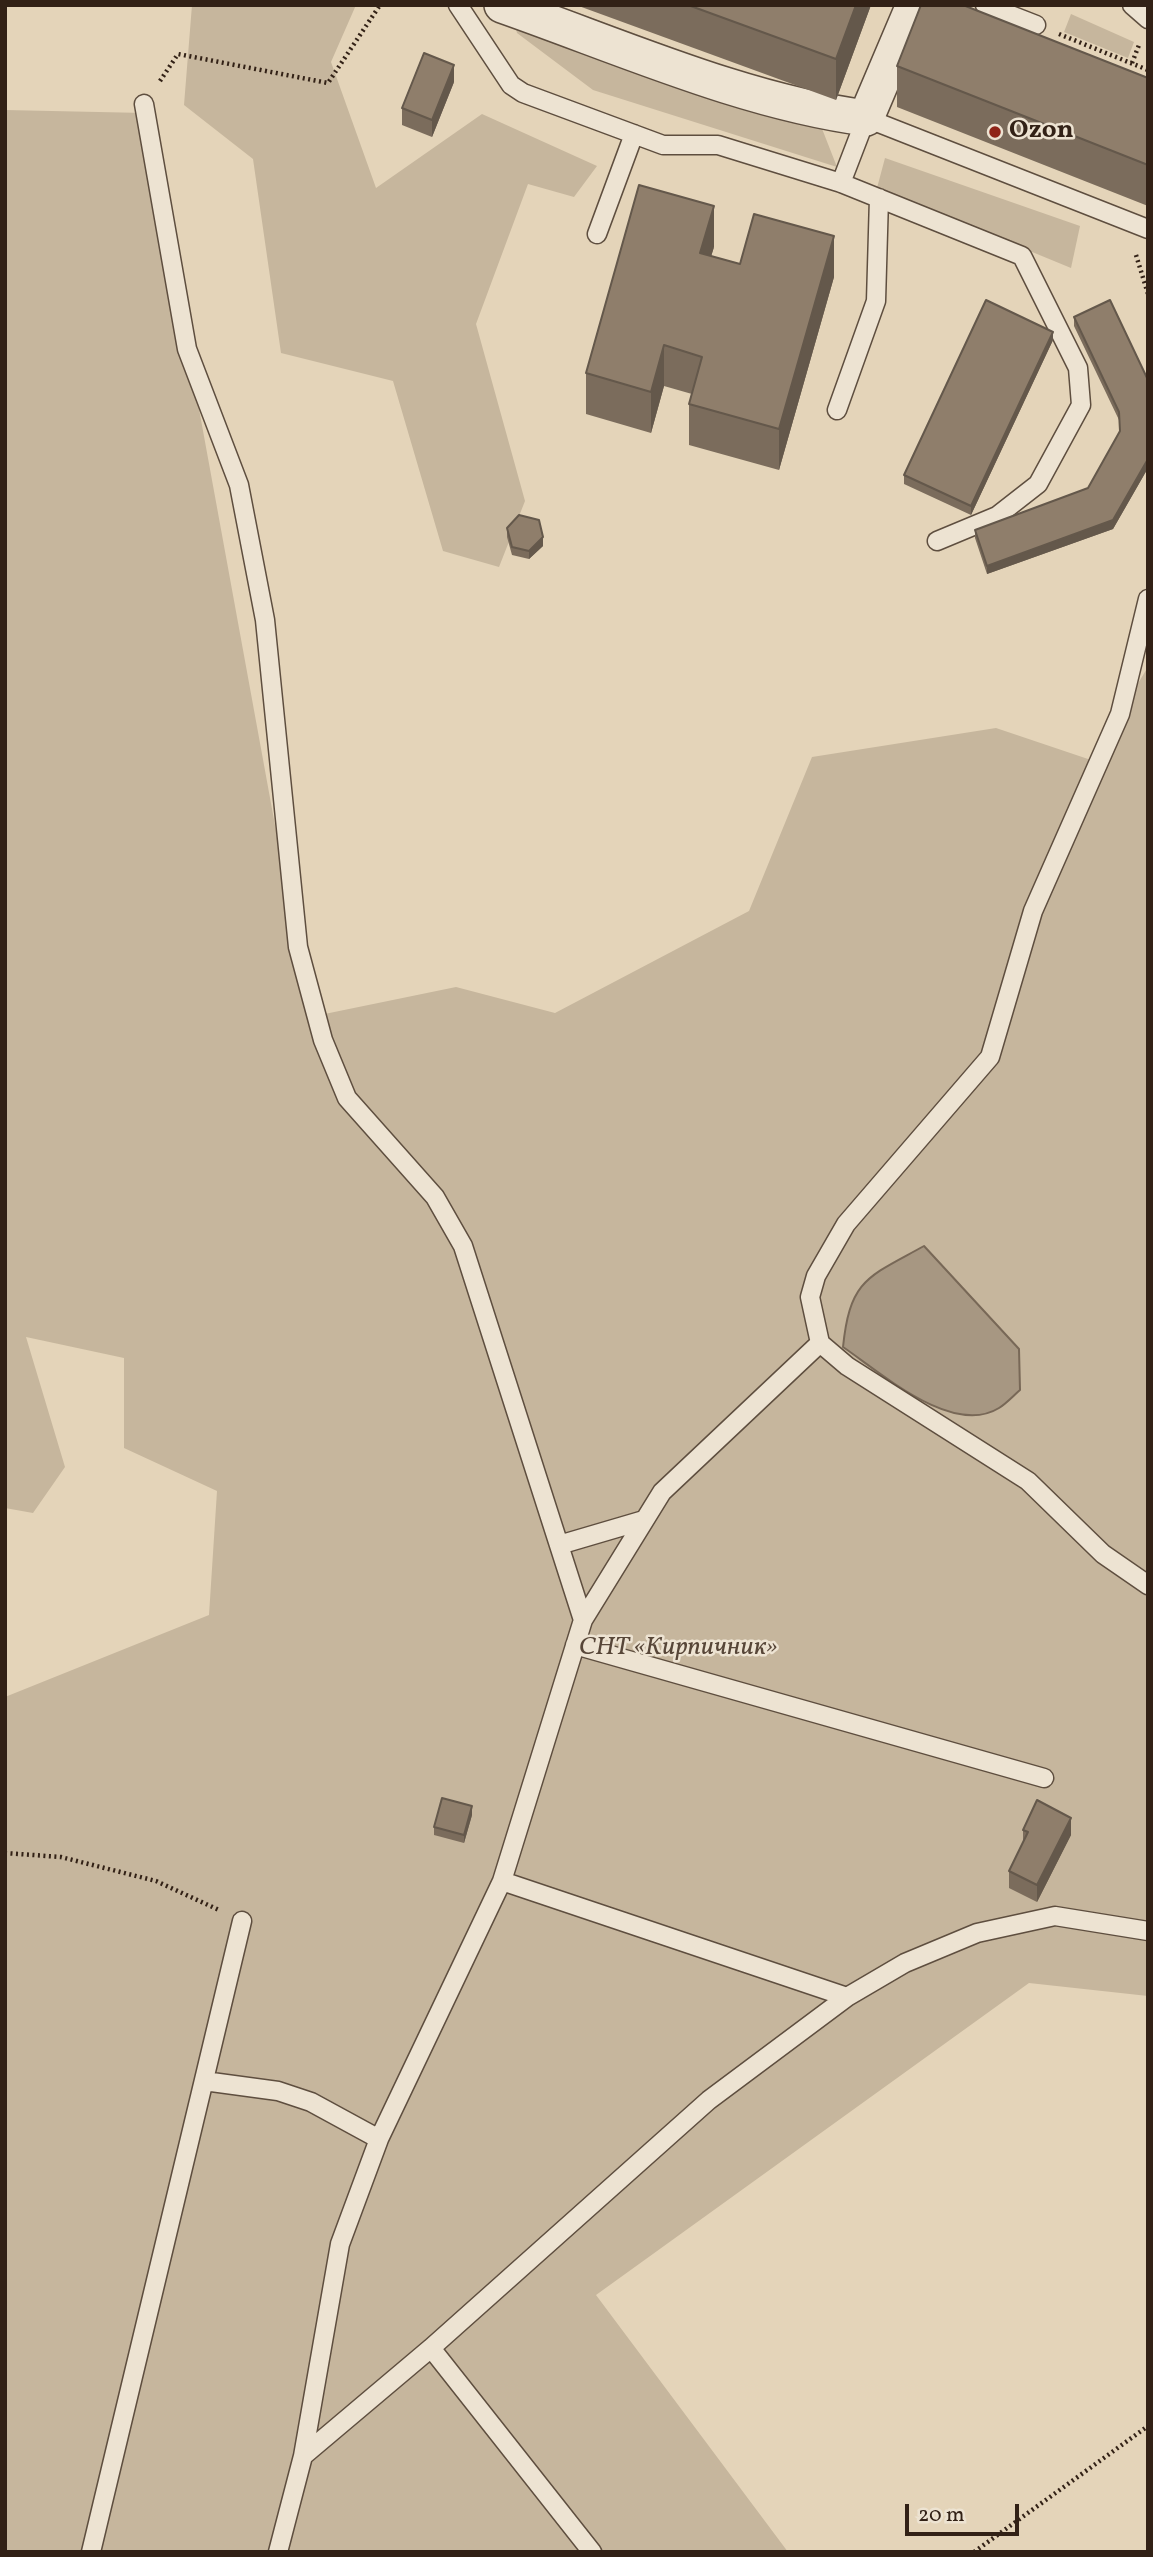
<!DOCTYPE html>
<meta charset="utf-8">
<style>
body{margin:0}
#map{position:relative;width:1153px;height:2557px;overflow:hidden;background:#e4d4b9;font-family:Vollkorn,serif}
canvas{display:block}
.frame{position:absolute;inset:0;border:7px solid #322116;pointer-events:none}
.scale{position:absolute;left:905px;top:2504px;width:114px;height:32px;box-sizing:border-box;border:4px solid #322116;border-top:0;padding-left:9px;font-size:21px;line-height:24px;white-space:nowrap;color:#322116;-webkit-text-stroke:5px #ede3d2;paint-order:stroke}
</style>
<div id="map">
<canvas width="1153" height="2557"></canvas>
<div class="frame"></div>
<div class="scale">20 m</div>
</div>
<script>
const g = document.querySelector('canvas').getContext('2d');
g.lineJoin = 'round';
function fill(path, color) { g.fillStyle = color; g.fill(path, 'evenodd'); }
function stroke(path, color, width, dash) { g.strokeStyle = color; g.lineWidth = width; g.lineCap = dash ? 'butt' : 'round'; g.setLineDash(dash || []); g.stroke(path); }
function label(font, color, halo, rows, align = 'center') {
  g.font = font + ' Vollkorn,serif'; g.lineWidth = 5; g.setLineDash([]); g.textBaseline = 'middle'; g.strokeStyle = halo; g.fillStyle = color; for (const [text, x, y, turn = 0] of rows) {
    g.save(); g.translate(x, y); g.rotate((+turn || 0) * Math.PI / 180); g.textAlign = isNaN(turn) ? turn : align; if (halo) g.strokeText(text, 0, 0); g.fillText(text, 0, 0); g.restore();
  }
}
fill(new Path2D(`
 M192,5H356L331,62L376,188L482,114L597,166L574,197L528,184L476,324L525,501L499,567L443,551L393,381L281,353L253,159L184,105Z
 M510,5H557L810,98L837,167L593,90L517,33Z
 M1071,14L1134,42L1128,58L1064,32Z
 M5,110L145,113L310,1017L456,987L555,1013L749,911L812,757L996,728L1091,760L1148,667V1996L1029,1983L596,2295L788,2552H5V1697L209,1615L217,1491L124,1448V1358L26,1337L65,1467L33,1513L5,1508Z
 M885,158L1080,226L1071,268L877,188Z`), '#c6b69d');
const water = new Path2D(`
 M924,1246L1019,1349L1020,1390C1014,1395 1007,1403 999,1408C952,1437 880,1372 843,1347C850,1279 868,1277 924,1246Z`);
fill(water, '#a79782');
stroke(water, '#786857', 2);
const service = new Path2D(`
 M458,5L511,85L523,93L663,145H718L841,183L1022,256L1078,368L1081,405L1038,484L997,516L937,541
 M985,5L1036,25
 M1132,5L1148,19
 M144,104L187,349L239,485L265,620L298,947L323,1040L347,1098L435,1197L463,1246L583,1620
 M841,183L866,118L1148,229
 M597,234L634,134
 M837,410L876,301L879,198
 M820,1343L847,1366L1028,1481L1103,1554L1148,1585
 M559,1545L644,1520
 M575,1645L1044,1778
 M502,1881L847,1997
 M204,2081L278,2091L311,2102L379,2139
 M431,2348L592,2552
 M303,2456L431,2348L709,2100L847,1997L905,1963L977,1933L1055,1916L1148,1931
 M91,2552L242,1921
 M278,2552L303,2456L340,2244L379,2139L502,1881L583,1620L662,1492L820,1343L810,1297L816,1276L846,1224L990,1057L1033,911L1120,714L1148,599`);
const minor = new Path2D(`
 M502,5C619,46 744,102 866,118L914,5`);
stroke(service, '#5e4e3f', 21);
stroke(minor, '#5e4e3f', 38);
stroke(new Path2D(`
 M1059,34L1148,70
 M1132,63L1139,45
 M160,81L178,54L328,83L380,5
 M1136,255L1148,294
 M5,1853L61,1857L156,1881L219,1910
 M974,2552L1148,2426`), '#322116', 4.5, [2, 3.5]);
stroke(service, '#ede3d2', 18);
stroke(minor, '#ede3d2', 35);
fill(new Path2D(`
 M576,5H871L836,100Z
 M897,66L1148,78V206L897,107Z
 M454,82L432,137L402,125V108Z
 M714,247L711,256L740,264L834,277L779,470L689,445V404L692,394L664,386L651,433L586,414V373Z
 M1074,317L1148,380V468L1113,529L987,574L975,538V530L1088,488L1120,432L1119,420L1074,326Z
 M1053,340L971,515L904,484V475Z
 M507,528L543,546L529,559L512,555L507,537Z
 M472,1815L464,1843L434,1835V1827Z
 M1023,1830L1071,1835L1037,1902L1009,1888V1871L1023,1843Z`), '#7b6c5c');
fill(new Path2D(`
 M856,5H871L836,100V59Z
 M454,65V82L432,137V120Z
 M714,206V247L700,293V253Z
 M834,236V277L779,470V429Z
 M1053,332V340L971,515V506Z
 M664,345V386L651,433V392Z
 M1148,459V468L1113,529L987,574V566Z
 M543,537V546L529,559V551Z
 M472,1806V1815L464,1843V1835Z
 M1071,1818V1835L1037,1902V1885Z`), '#64584b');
const building = new Path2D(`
 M688,5H856L836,59Z
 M921,5H963L1148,78V165L897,66Z
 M424,53L454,65L432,120L402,108Z
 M639,185L714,206L700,253L740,264L754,214L834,236L779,429L689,404L702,357L664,345L651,392L586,373Z
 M986,300L1053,332L971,506L904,475Z
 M1110,300L1148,380V459L1113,520L987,566L975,530L1088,488L1120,431L1119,412L1074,317Z
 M519,515L539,520L543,537L529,551L512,547L507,528Z
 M442,1798L472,1806L464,1835L434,1827Z
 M1037,1800L1071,1818L1037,1885L1009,1871L1028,1832L1023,1830Z`);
fill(building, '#8f7e6b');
stroke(building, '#64584b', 2);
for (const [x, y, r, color] of [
 [995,132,7,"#8f2418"]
]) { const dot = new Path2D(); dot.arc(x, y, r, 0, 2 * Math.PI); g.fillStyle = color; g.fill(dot); stroke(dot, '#ede3d2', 2.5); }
label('bold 26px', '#322116', '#ede3d2', [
 ["Ozon",1009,132]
], 'left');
label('italic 26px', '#574638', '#ede3d2', [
 ["СНТ «Кирпичник»",678,1649]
]);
</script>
